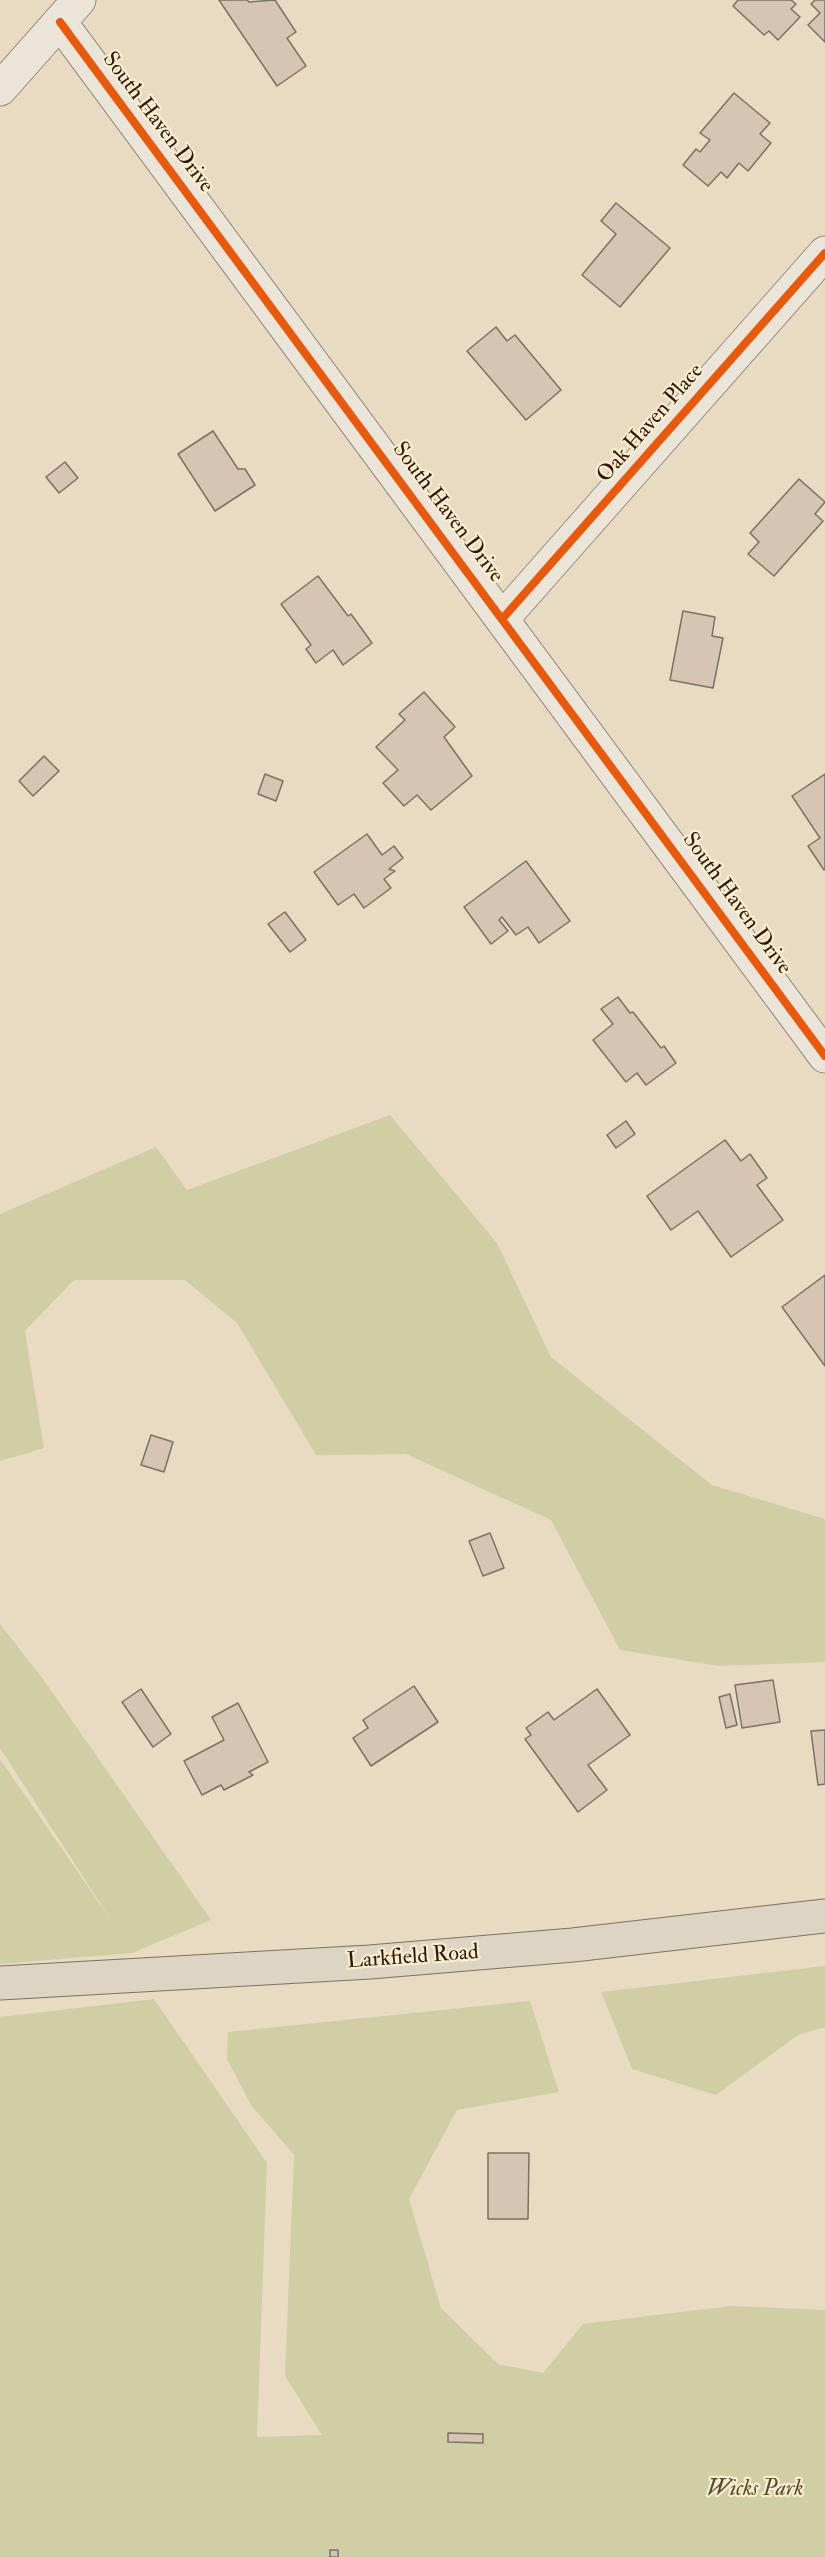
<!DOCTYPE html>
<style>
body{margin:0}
canvas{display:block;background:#e8dbc2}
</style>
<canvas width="825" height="2557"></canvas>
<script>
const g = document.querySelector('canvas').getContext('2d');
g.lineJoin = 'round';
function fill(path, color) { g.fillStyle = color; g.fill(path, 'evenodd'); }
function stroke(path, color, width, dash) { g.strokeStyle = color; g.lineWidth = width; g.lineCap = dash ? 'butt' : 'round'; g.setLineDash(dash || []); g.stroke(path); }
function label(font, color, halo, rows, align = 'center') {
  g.font = font + ' "IM FELL Double Pica",serif'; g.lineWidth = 4.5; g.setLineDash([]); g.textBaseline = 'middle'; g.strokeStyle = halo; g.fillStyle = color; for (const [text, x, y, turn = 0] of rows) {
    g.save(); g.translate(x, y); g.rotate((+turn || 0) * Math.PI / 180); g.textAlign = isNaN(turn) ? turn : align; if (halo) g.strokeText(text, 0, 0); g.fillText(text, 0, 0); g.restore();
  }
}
fill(new Path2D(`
 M390,1115L497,1243L551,1357L712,1485L825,1519V1662L719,1666L620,1650L551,1520L406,1454L316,1455L237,1323L185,1280H74L25,1331L44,1448L0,1461V1214L156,1147L187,1190Z
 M0,1624L43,1679L211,1920L132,1953L0,1964V1759L113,1923L0,1748Z
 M825,1966V2027L798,2035L716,2095L632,2069L601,1992Z
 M154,1999L267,2163L257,2437L322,2435L285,2376L294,2155L251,2105L227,2059L228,2032L530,2001L559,2092L457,2110L409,2199L441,2308L498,2364L543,2373L583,2324L731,2306L825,2310V2557H0V2017Z`), '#d0cea5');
const building = new Path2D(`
 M219,0H247L249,2L275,0L296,32L287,38L306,66L277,86Z
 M738,0H791L796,4L791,9L800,17L778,40L769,31L764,35L733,6Z
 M815,0H825V42L808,25L820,13L811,4Z
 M734,93L770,123L760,134L771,143L748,171L739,163L727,178L721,172L708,186L683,165L696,149L700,152L710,140L700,133Z
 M616,203L670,248L620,307L582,275L616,234L601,221Z
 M496,327L507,341L515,335L561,390L526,420L467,351Z
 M213,431L238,469H245L255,485L215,511L178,454Z
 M65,462L78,478L59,493L46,477Z
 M799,479L825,502L815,514L823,521L774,576L748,554L759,542L750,533Z
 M318,576L348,616L351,614L372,643L343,665L333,650L316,663L306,649L311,645L281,604Z
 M683,611L715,617L712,636L723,638L713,688L670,680Z
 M424,692L455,727L444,737L472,776L431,810L417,795L404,806L383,783L398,770L376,747L405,720L399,714Z
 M44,756L59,771L33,796L19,781Z
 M265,774L283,781L276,801L258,794Z
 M825,774V869L824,870L808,846L820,838L792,796Z
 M367,834L382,855L394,846L403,858L389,869L395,871L384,879L391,888L364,908L354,894L338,905L314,872Z
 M526,861L570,921L539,943L528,927L516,935L502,917L499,920L508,931L491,944L464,907Z
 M285,912L306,940L290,952L268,924Z
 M618,997L630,1013L633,1012L661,1048L664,1046L676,1063L646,1085L637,1073L626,1082L593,1040L613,1024L601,1009Z
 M626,1121L635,1134L616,1148L607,1135Z
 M725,1140L741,1161L750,1154L767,1178L757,1185L783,1220L731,1257L698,1211L671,1230L647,1196Z
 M825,1275V1366L782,1307Z
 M151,1435L173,1442L164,1472L141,1465Z
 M490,1533L504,1568L483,1576L469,1541Z
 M773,1680L780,1722L742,1728L735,1685Z
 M414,1686L438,1722L371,1766L353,1738L368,1728L363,1720Z
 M141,1689L171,1734L153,1747L122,1702Z
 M597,1689L630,1735L588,1765L607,1790L578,1812L525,1739L531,1735L526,1728L548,1712L554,1720Z
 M730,1694L737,1725L726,1728L719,1697Z
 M238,1703L268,1762L249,1772L253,1775L224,1790L221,1785L202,1795L184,1761L224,1740L212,1717Z
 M825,1730V1784L818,1785L811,1731Z
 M488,2153H529L528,2219H488Z
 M448,2433L483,2434V2443L448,2442Z
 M330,2550H338V2557H330Z`);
fill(building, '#d7c5b4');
stroke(building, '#7b7264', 1.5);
const minor = new Path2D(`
 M60,22L825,1056
 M0,89L79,0
 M503,618L825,253`);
const major = new Path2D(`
 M0,1983L370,1962L573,1945L825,1916`);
stroke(minor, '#968c7d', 35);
stroke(major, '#7b7264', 35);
stroke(minor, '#ebe4d8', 33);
stroke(major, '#ded4c3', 33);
stroke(new Path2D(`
 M60,22L825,1056
 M503,618L825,253`), '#e8590c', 8);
label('22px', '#2a1a0f', '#faeccd', [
 ["South Haven Drive",157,123,53],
 ["Oak Haven Place",651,424,-49],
 ["South Haven Drive",447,513,53],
 ["South Haven Drive",736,904,54],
 ["Larkfield Road",413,1958,-4]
]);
label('italic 22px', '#564d35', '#faeccd', [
 ["Wicks Park",755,2490]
]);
</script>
